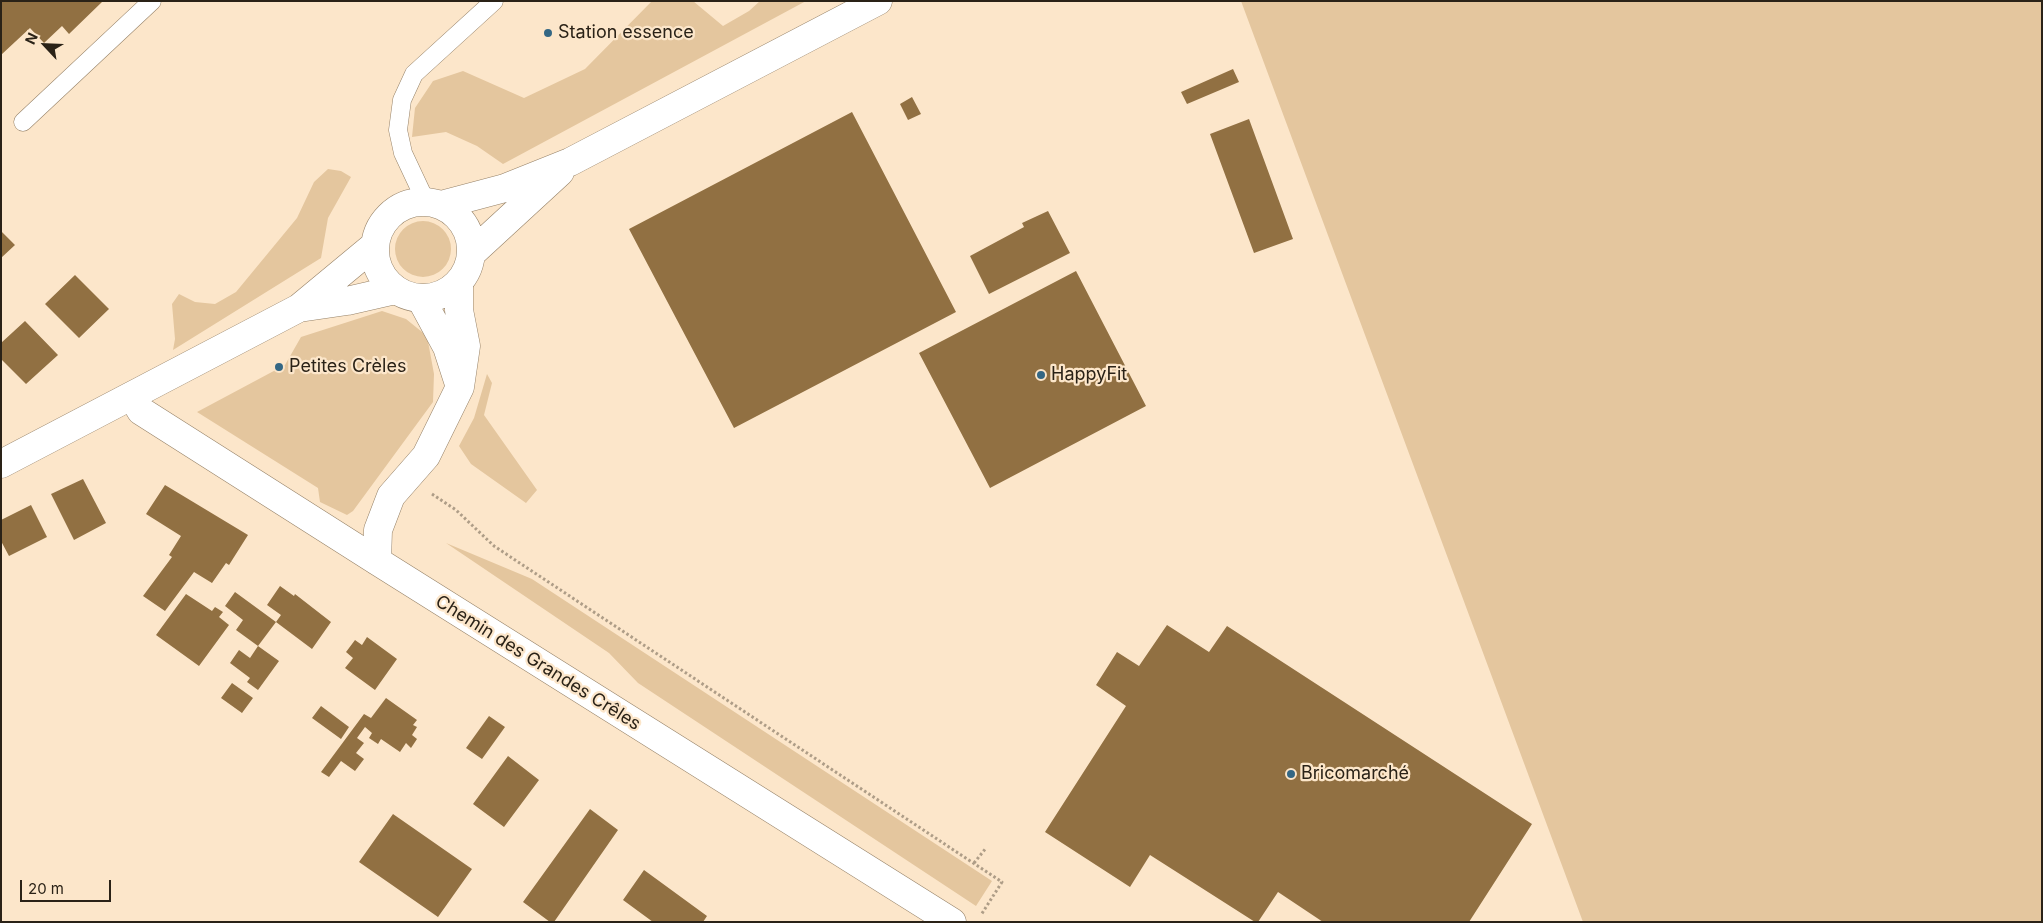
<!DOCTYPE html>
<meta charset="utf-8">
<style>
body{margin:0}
#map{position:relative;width:2043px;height:923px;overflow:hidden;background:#fce6ca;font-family:Inter,sans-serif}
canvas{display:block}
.frame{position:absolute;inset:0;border:2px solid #2a2217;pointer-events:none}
.north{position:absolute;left:20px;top:20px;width:50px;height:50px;-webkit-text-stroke:4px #fce6ca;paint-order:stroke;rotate:295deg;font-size:14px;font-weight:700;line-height:20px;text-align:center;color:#2a2217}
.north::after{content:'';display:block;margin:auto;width:18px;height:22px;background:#2a2217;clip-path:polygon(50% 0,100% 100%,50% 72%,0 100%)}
.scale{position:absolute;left:20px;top:880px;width:91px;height:22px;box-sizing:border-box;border:2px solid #2a2217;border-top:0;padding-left:6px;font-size:15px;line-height:18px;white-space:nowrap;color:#2a2217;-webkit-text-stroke:4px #fce6ca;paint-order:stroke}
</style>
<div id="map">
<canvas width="2043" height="923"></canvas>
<div class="frame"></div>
<div class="north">N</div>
<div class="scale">20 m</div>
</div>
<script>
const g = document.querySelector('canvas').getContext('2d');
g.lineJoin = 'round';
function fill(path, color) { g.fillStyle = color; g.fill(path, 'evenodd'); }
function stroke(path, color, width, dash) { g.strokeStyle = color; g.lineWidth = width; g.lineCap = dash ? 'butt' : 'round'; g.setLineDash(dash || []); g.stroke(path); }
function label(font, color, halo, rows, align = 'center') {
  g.font = font + ' Inter,sans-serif'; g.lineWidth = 4.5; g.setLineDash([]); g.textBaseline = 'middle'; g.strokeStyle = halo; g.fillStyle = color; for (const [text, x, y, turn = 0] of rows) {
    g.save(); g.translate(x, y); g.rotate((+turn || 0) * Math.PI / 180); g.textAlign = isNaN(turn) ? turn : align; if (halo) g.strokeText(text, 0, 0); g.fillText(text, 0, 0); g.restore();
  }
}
fill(new Path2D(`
 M652,1H693L723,26L749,11L760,1H806L503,164L477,146L446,132L412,137L415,108L433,81L463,71L524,98L585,69Z
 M1241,1H2042V922H1583Z
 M328,169L341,171L351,177L328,218L321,258L173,350L175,339L172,304L179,294L195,302L215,304L236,292L297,218L314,182Z
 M395 249a28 28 0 1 1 56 0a28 28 0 1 1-56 0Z
 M382,311L406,319L427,336L434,374L433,402L353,511L347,515L320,502L318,488L197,412L285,365L301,337Z
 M487,374L492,383L484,415L537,490L526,503L471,464L459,446L474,418Z
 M446,543L532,579L992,881L976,906L638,683L609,653Z`), '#e4c69e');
fill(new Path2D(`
 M1,1H103L69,34L62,26L44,43L30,28L1,55Z
 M1233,69L1239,82L1187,104L1181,92Z
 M912,97L921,114L908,120L900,104Z
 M852,112L956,312L734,428L629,229Z
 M1249,119L1293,239L1254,253L1210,134Z
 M1048,211L1070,253L989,294L970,256L1024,227L1022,223Z
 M1,231L15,245L1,258Z
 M1076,271L1146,406L990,488L919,353Z
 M75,275L109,309L79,338L45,304Z
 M25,321L58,355L26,384L1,359V343Z
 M83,479L106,523L74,540L51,494Z
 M165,485L248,535L229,565L226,563L212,583L194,572L165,611L143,596L172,557L169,555L181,536L146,514Z
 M31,505L47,537L9,556L1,541V520Z
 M280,586L294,596L295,594L331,622L312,649L276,622L281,615L267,605Z
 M235,592L276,622L258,646L236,630L243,620L225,606Z
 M186,594L212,611L215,607L223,612L219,617L229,625L199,666L156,635Z
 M1167,625L1209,652L1227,626L1532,824L1469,922H1323L1278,892L1258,922H1255L1150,855L1130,887L1045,832L1126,706L1096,685L1117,652L1139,666Z
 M367,637L397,659L375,690L345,668L353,658L346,652L355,640L362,645Z
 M258,646L279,661L258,690L247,682L250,678L230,663L239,650L250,658Z
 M232,683L253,698L242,713L221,698Z
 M386,698L417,720L413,725L417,727L412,735L417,739L411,748L406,743L400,752L381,739L378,744L369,738L372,733L365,727L357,738L364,743L356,753L364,759L355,771L341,761L329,777L321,772L364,714L371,718Z
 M321,706L349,727L341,739L312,718Z
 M489,716L505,727L482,759L466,748Z
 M508,756L539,780L504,827L473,804Z
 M590,809L618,830L554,922H550L523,902Z
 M393,814L472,869L438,917L359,862Z
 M644,870L707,916L703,922H653L623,900Z`), '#917042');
const service = new Path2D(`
 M23,122L152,1
 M426,202L403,153L398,130L402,100L414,74L494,1`);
const minor = new Path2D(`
 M421,299L447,347L458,381
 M132,396L141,411L377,561L952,922
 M377,561L378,530L391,496L426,456L460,387L466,346L459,310V283`);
const secondary = new Path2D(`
 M375 250a48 48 0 1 1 96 0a48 48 0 1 1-96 0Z
 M441,205L505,188L570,162L878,1
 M472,253L560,172
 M299,308L347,301L395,290
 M1,464L299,308L375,245`);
stroke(service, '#958167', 19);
stroke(minor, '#958167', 29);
stroke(secondary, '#958167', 29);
stroke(new Path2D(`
 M432,494L456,510L494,546L1002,882L981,915
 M974,863L986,848`), '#ae9d87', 3, [2.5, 2.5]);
stroke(service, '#fff', 18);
stroke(minor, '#fff', 28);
stroke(secondary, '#fff', 28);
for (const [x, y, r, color] of [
 [548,33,5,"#346784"],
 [279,367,5,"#346784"],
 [1041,375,5,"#346784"],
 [1291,774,5,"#346784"]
]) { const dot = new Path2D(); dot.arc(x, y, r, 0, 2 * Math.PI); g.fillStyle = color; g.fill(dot); stroke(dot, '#fce6ca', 2); }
label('18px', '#2a2217', '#fce6ca', [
 ["Station essence",558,33],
 ["Petites Crèles",289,367],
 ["HappyFit",1051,375],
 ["Bricomarché",1301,774]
], 'left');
label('18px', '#2a2217', '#fce6ca', [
 ["Chemin des Grandes Crêles",538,663,32]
]);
</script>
